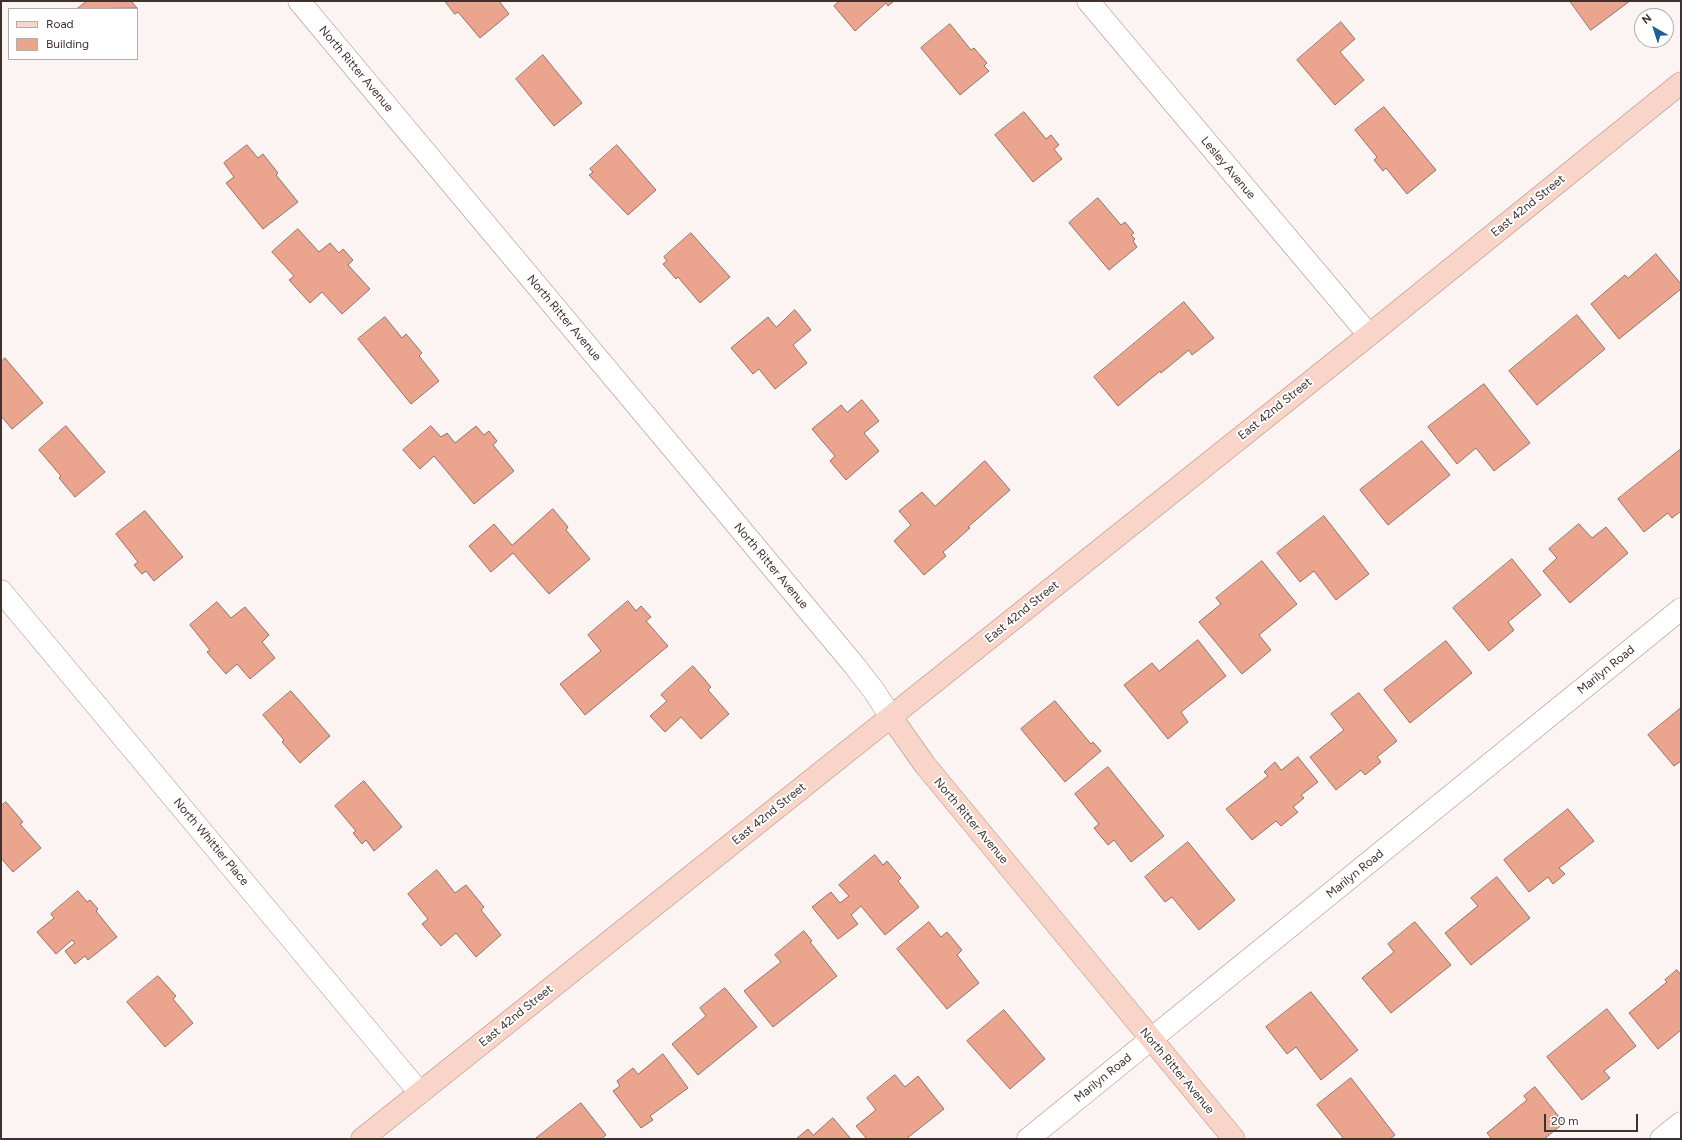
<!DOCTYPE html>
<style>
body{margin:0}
#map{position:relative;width:1682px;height:1140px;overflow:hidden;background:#fcf4f2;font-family:Figtree,sans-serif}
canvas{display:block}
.frame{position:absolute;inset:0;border:2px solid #3f312c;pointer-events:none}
.legend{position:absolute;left:8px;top:8px;width:130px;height:52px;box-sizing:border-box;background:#fff;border:1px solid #b2adab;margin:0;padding:5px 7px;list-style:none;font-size:12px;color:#3f312c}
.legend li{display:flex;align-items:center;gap:8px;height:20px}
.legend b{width:20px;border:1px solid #b2adab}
.north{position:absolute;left:1634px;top:8px;width:40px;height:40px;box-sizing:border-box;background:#fff;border:1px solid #b2adab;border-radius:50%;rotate:321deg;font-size:11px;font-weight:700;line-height:16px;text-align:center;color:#3f312c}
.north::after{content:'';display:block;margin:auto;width:14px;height:18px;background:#1e5f95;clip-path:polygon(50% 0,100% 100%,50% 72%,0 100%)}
.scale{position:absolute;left:1544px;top:1114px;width:94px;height:18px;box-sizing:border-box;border:2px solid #3f312c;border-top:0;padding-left:5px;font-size:12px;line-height:14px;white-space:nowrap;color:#3f312c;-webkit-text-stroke:3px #fff;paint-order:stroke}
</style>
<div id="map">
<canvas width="1682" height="1140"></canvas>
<div class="frame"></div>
<ul class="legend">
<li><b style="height:5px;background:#f9d4c8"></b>Road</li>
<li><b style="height:11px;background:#eba48d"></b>Building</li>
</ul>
<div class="north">N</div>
<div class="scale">20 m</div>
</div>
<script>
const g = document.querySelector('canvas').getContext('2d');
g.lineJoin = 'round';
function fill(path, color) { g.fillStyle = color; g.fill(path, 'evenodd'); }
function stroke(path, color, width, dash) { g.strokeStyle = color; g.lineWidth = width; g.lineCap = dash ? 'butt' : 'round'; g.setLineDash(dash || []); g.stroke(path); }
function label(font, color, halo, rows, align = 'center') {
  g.font = font + ' Figtree,sans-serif'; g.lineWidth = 4; g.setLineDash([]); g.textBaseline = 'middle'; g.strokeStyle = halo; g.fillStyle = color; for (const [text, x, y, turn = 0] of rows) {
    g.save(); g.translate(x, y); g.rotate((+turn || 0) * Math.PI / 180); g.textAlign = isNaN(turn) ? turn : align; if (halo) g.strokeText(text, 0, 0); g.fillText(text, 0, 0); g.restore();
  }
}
const building = new Path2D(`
 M87,1H131L137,8L77,9Z
 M445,1H499L509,14L480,38L458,12L455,14Z
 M840,1H894L888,6L886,3L855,31L834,6Z
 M1570,1H1630L1591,30Z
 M1341,22L1355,39L1340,52L1364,80L1335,105L1297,60Z
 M950,24L971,50L974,48L987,63L984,66L989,71L960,95L921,48Z
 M543,55L582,103L554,126L516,79Z
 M1384,107L1436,170L1407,194L1386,168L1383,171L1374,160L1377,157L1355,130Z
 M1024,112L1046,139L1051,135L1059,145L1054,149L1062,159L1033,182L995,135Z
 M247,145L258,158L263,154L278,173L276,175L298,202L263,229L226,183L234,177L224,163Z
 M617,145L656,190L628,215L589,175L593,172L590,169Z
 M1098,198L1121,225L1125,222L1134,233L1131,235L1135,239L1133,241L1137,247L1109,270L1069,223Z
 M298,229L319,252L330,243L339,253L343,249L353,260L348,265L370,289L342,314L322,292L310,303L289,280L294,276L272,252Z
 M691,233L730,277L700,303L678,277L676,279L663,264L667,261L664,257Z
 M1656,254L1681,284V289L1619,339L1591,304L1625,275L1628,278Z
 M1184,302L1214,338L1192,355L1189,350L1161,373L1160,371L1118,406L1094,377Z
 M795,310L811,330L793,345L807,363L775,389L759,369L753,374L731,348L768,317L776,327Z
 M1577,315L1605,349L1537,405L1509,371Z
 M385,317L402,338L406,334L422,353L419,356L439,381L411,404L358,339Z
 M5,358L43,403L12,429L1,416V362Z
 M1484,384L1530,443L1494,471L1476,448L1457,464L1428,427Z
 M862,400L879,421L864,433L879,451L846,480L830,461L835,456L812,429L841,405L847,412Z
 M66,426L105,472L75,497L59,478L61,476L39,450Z
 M431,426L441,437L447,433L455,443L476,426L484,435L489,431L497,441L493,445L514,471L474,504L434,456L420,469L403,450Z
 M1422,441L1450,475L1388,525L1360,490Z
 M1681,449V511L1672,518L1668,513L1644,532L1618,499Z
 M985,461L1010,490L968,527L970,528L943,552L946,556L924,575L894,541L911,525L899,511L922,492L935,506Z
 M553,509L568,527L566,530L590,559L549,594L513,553L491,572L469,546L494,524L512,545Z
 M145,511L183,557L154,581L146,571L142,574L134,565L138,562L116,534Z
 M1324,516L1369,574L1336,600L1314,571L1300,582L1277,553Z
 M1579,524L1592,538L1606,527L1628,553L1570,603L1543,571L1557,558L1549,549Z
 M1512,559L1541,595L1508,622L1514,630L1489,651L1453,608Z
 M1262,561L1297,604L1259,635L1271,650L1242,674L1199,622L1221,604L1216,598Z
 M628,601L636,611L641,606L651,617L646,621L668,646L585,715L560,684L601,651L588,635Z
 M217,602L231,618L245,607L269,635L262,642L275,658L250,679L237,664L226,674L207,652L210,650L190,625Z
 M1198,640L1226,676L1181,712L1188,722L1168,739L1124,685L1152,663L1159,671Z
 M1446,641L1472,673L1410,723L1384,690Z
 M693,666L711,687L708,690L729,714L701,739L681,717L665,732L650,716L667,701L661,695Z
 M291,691L330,736L300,763L282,742L284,740L263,715Z
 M1359,693L1397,741L1377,757L1381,762L1365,775L1361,770L1336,790L1310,757L1344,730L1331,714Z
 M1055,701L1091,744L1093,742L1101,751L1065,782L1021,729Z
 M1681,708V761L1674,766L1648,735Z
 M1298,757L1318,782L1301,795L1304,798L1293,807L1298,812L1281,826L1276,821L1252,840L1226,809L1268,776L1264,772L1275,762L1281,770Z
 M1108,767L1164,836L1131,862L1114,840L1108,845L1094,828L1099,824L1075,794Z
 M364,781L402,827L374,851L366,840L362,844L353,833L356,831L335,806Z
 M6,802L23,822L20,824L41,848L13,872L1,858V806Z
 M1568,809L1594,841L1559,868L1565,874L1553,884L1548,877L1529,892L1504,860Z
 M1188,842L1235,900L1199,930L1172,897L1165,902L1145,877Z
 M875,855L883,865L887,861L901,878L898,881L919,907L885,935L861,906L851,915L858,924L838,939L812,907L831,892L840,903L849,896L839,885Z
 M437,870L455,893L466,885L484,907L481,910L501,935L476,957L456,933L441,946L422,924L428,919L408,894Z
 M1497,877L1530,918L1471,965L1445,933L1478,906L1471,898Z
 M78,891L87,902L90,900L98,909L96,911L117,937L88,960L85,956L75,964L65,951L75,943L72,940L56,954L37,932L54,918L51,914Z
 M929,922L941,937L947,932L962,950L957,955L979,983L947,1009L897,949Z
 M1415,922L1451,965L1391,1013L1362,978L1394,952L1388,944Z
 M804,931L812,941L810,942L837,976L773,1027L744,991L781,962L775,955Z
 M1677,970L1681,975V1030L1658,1049L1629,1013L1667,982L1665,980Z
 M158,976L176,996L173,999L193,1023L165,1047L127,1002Z
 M725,988L757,1027L698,1075L672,1044L706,1016L700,1008Z
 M1311,992L1358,1050L1321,1080L1296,1047L1287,1054L1266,1027Z
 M1607,1009L1636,1046L1604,1071L1610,1078L1582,1100L1547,1057Z
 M1004,1010L1045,1059L1010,1089L967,1041Z
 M663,1054L688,1088L650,1116L653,1120L641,1128L613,1091L620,1086L617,1081L633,1068L638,1074Z
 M895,1075L905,1087L918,1076L944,1109L906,1139H867L856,1126L876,1110L867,1098Z
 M1351,1078L1395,1135L1390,1139H1344L1317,1105Z
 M1535,1087L1564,1123L1544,1139H1492L1487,1133L1527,1100L1524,1096Z
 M581,1103L606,1135L601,1139H535Z
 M833,1118L851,1139H796L808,1129L813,1135Z`);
fill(building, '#eba48d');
stroke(building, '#937166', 1);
const street = new Path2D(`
 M299,1L854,665L874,691L891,717
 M1088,1L1369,335
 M1,591L420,1093
 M1028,1139L1681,609
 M1661,1139L1681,1123`);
const secondary = new Path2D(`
 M891,717L925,765L1234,1139
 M362,1139L1369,335L1681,83`);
stroke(street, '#b28e82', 23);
stroke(secondary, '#b28e82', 23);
stroke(street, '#fff', 22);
stroke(secondary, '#f9d4c8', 22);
label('12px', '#3f312c', '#fff', [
 ["North Ritter Avenue",356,69,50],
 ["Lesley Avenue",1228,168,50],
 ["East 42nd Street",1528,206,-39],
 ["North Ritter Avenue",564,318,50],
 ["East 42nd Street",1275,409,-39],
 ["North Ritter Avenue",771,566,50],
 ["East 42nd Street",1022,612,-39],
 ["Marilyn Road",1606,670,-39],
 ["East 42nd Street",769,814,-39],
 ["North Ritter Avenue",971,821,50],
 ["North Whittier Place",211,842,50],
 ["Marilyn Road",1355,874,-39],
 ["East 42nd Street",516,1016,-39],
 ["North Ritter Avenue",1177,1071,50],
 ["Marilyn Road",1103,1078,-39]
]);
</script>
